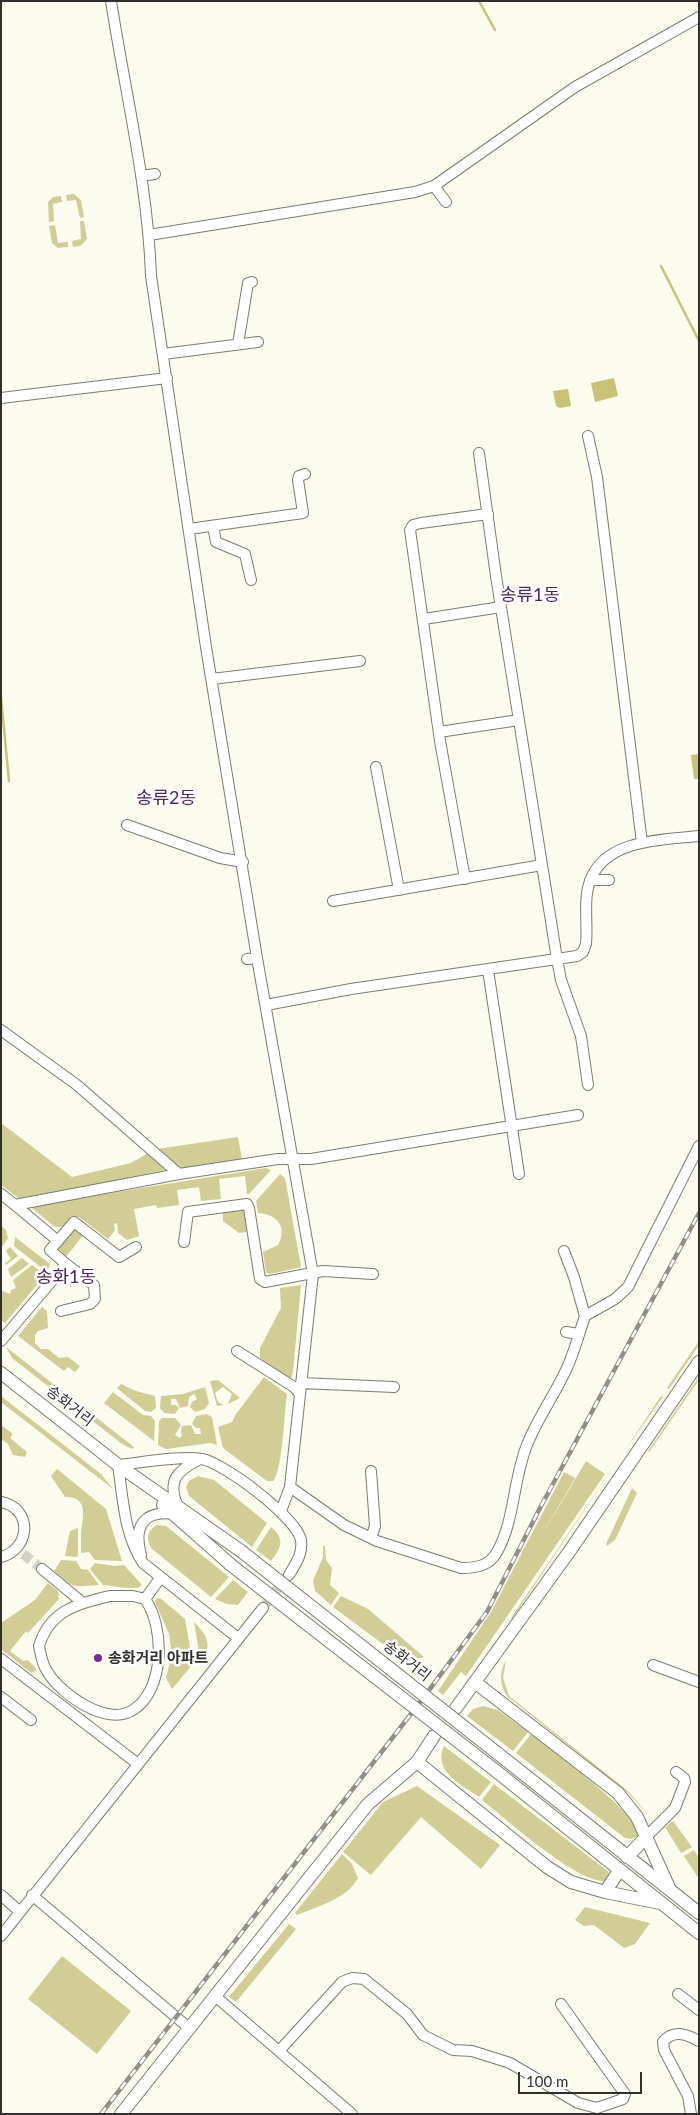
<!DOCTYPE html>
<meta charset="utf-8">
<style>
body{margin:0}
#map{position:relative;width:700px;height:2115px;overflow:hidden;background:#fbfbee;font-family:Lato,sans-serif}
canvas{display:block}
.frame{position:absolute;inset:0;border:2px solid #31302c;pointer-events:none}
.scale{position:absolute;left:518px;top:2072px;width:124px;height:22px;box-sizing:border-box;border:2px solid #31302c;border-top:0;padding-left:6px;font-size:15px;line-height:18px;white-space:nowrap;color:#31302c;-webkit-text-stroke:4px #fff;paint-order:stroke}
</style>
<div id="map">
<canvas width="700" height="2115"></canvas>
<div class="frame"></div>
<div class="scale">100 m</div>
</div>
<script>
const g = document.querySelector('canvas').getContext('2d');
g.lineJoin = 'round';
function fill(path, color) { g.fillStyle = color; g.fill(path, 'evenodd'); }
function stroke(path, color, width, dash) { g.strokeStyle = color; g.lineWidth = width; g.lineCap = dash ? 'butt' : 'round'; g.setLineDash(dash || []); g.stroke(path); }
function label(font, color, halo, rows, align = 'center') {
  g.font = font + ' Lato,"Noto Sans KR",sans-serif'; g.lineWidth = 5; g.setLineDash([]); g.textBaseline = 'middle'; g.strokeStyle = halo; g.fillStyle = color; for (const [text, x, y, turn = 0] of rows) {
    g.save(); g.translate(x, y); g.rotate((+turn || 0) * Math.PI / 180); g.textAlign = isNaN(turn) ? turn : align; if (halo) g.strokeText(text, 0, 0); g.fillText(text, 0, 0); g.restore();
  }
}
fill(new Path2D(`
 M74,194L81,200L84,217L80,218L76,200L67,201L66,195Z
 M61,196L62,202L53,204L54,221L49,222L48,202L53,197Z
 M80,221H84L87,239L80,246L73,247L72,241L81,239Z
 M55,225L58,243L68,242V247L58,248L52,243L49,226Z
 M1,1123L72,1177L131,1163L148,1153L165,1170L21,1200L1,1185Z
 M238,1137L242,1160L183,1168L177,1167L157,1149Z
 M266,1168L271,1170L249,1194H247L245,1176L219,1179L221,1199L201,1201L199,1187L177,1190L179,1205L157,1208L156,1205L134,1209L139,1236L127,1240L118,1233L117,1223L114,1224L115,1230L108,1239L79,1217L72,1216L62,1227H55L32,1208L36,1205Z
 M280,1174L285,1178L301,1267L270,1274L266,1273L263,1252L278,1245C288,1227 277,1214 258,1213L256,1201Z
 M241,1209L244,1212L247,1232L239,1233L223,1221V1210Z
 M1,1226L6,1230L8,1238L1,1248Z
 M74,1229L84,1234L66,1257L58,1248Z
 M15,1237L50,1264L47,1272L14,1246Z
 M10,1247L18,1256L6,1265L5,1263L11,1259L6,1251Z
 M22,1258L29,1264L11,1277L8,1269Z
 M32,1265L45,1275L5,1323L1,1320L2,1291L10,1294L11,1290L16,1288L13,1280Z
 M301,1285L293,1372L291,1378L288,1379L260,1358V1348L281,1308L280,1288Z
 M42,1307L47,1311L48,1328L38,1331L35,1335V1343L41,1349H48L59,1358L68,1357L80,1366L75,1372L68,1367L64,1371L18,1336Z
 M699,1341V1345L669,1389L667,1388Z
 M6,1347L134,1447L132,1449L122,1444L12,1358Z
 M264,1377L287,1394C284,1412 283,1469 273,1481H267L223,1448L218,1427L232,1422L236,1414Z
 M699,1377V1380L649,1452L648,1451Z
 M218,1380L240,1398L228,1404L232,1394L223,1387L215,1393L218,1402L224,1405L217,1406L210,1381Z
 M121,1384L136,1391L155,1396L156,1408L151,1412L145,1411L117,1388Z
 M205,1387L209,1403L205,1409L195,1412L190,1407L192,1402L197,1399L194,1394L189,1397L188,1406L180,1408L176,1399H171V1405H176L179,1408L175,1414L164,1413L160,1408L161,1396L183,1394Z
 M113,1392L143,1415L151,1416L155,1421L154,1441L104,1403Z
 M1,1396L101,1474L113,1489L1,1402Z
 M661,1396L663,1397L625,1450Z
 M206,1414L212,1417L217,1445L210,1443L166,1449L158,1445L159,1421L162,1418H175L181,1425L175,1435L180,1438L182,1435L181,1431L182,1426L191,1425L195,1434H201L200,1428H196L192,1424L196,1416Z
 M1,1425L13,1434L10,1438L27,1452L25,1457L13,1455L8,1444L1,1439Z
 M620,1457L512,1619L511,1618Z
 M586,1461L605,1474L466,1676L461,1672L443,1695L438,1691L491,1612L564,1472L575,1478L538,1542L502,1611L538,1542Z
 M57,1469L106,1509L122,1561L95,1560L89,1552L81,1553C81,1546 81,1539 81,1533C83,1518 89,1496 65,1497L51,1476Z
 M198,1476L214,1480L267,1523L252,1547L189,1496L186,1487L189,1481Z
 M632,1488L637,1493L615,1540L607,1546L606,1544Z
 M157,1525L166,1526L229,1577L211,1597L151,1548C146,1538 147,1531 157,1525Z
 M271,1527C285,1539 282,1547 271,1561L256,1550Z
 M78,1528V1555L77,1557L65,1556L70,1531Z
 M323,1546H325L326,1560L332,1568L330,1585L339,1593L331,1605L315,1591L313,1581L323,1557Z
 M61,1560L76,1561L81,1569L88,1570L99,1585C71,1587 75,1589 54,1571Z
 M95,1563L115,1566L124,1565L142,1585C136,1592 112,1585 103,1585L90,1569Z
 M233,1580L248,1592L238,1605L227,1604L215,1599Z
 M48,1583L58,1591L59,1599L28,1633L26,1631L10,1651L23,1661L28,1660L37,1670L31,1673L1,1649V1623L35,1600Z
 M341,1596L368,1609L424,1657L407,1662L333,1607Z
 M160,1598L185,1619L193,1664L172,1689L166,1678L172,1654L169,1634L155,1602L156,1599Z
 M194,1622C209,1637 212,1645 201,1663Z
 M506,1660L503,1678L509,1696L628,1791L651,1818L627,1792L508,1697C499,1686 499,1672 506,1660Z
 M483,1706L498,1710L528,1732L513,1751L467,1716L473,1709Z
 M531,1734C550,1750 641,1814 638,1836L631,1839L625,1838L516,1753Z
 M444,1746L491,1782L479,1797C462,1785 432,1771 444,1746Z
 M494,1784L609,1872L605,1881C577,1883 506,1819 482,1800Z
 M417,1786L500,1845L481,1869L421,1817L371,1875L343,1852L383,1802Z
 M673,1821L692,1847L681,1853L665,1827Z
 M694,1850L699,1858V1879L684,1856Z
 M342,1854L352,1864L358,1878C347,1899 318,1906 297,1915L295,1913Z
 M585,1907L650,1923L635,1944L624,1948L594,1925L584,1926L575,1920Z
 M289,1924L296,1929L236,2002L229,1997Z
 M62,1956L131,2011L97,2054L28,1999Z`), '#d1cd95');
fill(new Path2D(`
 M614,378L618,396L595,402L591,383Z
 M568,389L571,406L560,408L556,406L553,391Z
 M699,754V779H694L691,755Z`), '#c8c275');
stroke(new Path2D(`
 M479,1L495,30
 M661,266L699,341
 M1,697L9,781`), '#c8c275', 2.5);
stroke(new Path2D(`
 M23,1554L42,1569
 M263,1608L285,1579`), '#d3d2c7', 10, [10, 5]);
const minor = new Path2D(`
 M111,1C125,92 148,184 151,276L206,647L257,958L313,1274L290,1487L281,1511
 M141,176L155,174
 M434,186L446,202
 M149,235L415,192L434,186L575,87L699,17
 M238,344L248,283L252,282
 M163,354L258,342
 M1,398L167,378
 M588,436L597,477L642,843
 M479,453L496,576L557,959L561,980L581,1036L588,1085
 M213,526L216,542L245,554L251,580
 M189,529L303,513L298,480L299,476L305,474
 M424,619L501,607
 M212,679L360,661
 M439,732L519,720
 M376,767L399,890
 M127,825L220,858L243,862
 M465,879L440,741L410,530L413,525L421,523L488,514
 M590,880H609
 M333,901L542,865
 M247,959L257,958
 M488,970L519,1174
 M266,1005L351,989L577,956L583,952L586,944C588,924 583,900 590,881C605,839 662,840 699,836
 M1,1030L77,1085L179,1174
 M1,1194L15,1205L179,1174L278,1159H311L578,1115
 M15,1205L58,1241
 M184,1242L188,1212L247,1204L249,1208L260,1279L265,1282L323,1271L373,1274
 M564,1251L574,1277L585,1316
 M61,1311L90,1304L95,1299L94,1285L66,1264
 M566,1332L579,1334
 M1,1341L66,1264L50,1250L74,1222L119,1257L136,1247
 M237,1351L294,1387L300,1394
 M301,1383L394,1387
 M371,1471L375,1526L371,1538
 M290,1487L344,1525L377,1541L461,1568C477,1568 489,1566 497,1552C515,1520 513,1479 527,1445C537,1419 554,1396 566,1370C574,1353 579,1334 585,1316L615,1299L628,1287L699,1146
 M1,1502C33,1508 31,1549 1,1557
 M178,1507C167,1481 176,1471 200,1459
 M141,1555C133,1526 144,1510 174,1514
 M42,1569L83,1603
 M110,1596H133L145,1599C165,1627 165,1690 133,1710C107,1727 60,1694 47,1671C42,1664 41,1655 39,1646C50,1610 77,1604 110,1596Z
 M145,1599L161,1577
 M238,1638L143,1563C124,1535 123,1498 118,1465C139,1463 184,1455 202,1459C224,1463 296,1517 301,1540C303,1554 296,1563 289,1575
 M1,1659L138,1764
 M653,1665L699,1682
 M1,1697L31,1720
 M647,1836L675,1808L685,1782L684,1778L676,1772
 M1,1895L20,1912
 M32,1895L189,2028
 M1,1936L263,1608
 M678,1994L699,2010
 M215,1996L352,2114
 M279,2051L342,1982L352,1978L364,1979L407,2014L423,2035L453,2050L472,2051L510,2063L578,2103L597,2108L623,2099L625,2094L561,2004
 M691,2114L688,2096L664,2050L663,2042C673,2029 686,2034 699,2041`);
const major = new Path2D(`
 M1,1373L118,1465L241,1551
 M163,1505L231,1565
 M476,1683L618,1793L637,1817L670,1890
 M456,1708L569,1552L699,1362
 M506,1760L699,1913
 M417,1762L547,1867L571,1882L605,1892L660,1903
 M496,1771L699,1933
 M627,1857L647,1836
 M605,1892L619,1871
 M121,2114L368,1804L417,1762L434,1736`);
stroke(minor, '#7c7c70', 12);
stroke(major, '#7c7c70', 14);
stroke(minor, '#fff', 10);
stroke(major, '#fff', 12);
const rail = new Path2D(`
 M101,2114L421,1701L487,1612L540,1508L699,1213`);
stroke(rail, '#919088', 4.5);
stroke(rail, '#fff', 2.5, [8]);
const majorBridge = new Path2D(`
 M241,1551L506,1760
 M231,1565L496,1771`);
stroke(majorBridge, '#7c7c70', 14, []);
stroke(majorBridge, '#fff', 12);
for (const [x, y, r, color] of [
 [98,1658,5,"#792898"]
]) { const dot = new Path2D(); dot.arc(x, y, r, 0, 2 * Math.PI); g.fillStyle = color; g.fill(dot); stroke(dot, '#fff', 2); }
label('15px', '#31302c', '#fff', [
 ["송화거리",70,1406,38],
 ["송화거리",407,1661,38]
]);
label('bold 15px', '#31302c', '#fff', [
 ["송화거리 아파트",108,1658]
], 'left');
label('18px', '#4c265c', '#fff', [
 ["송류1동",530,595],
 ["송류2동",166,798],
 ["송화1동",66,1277]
]);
</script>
